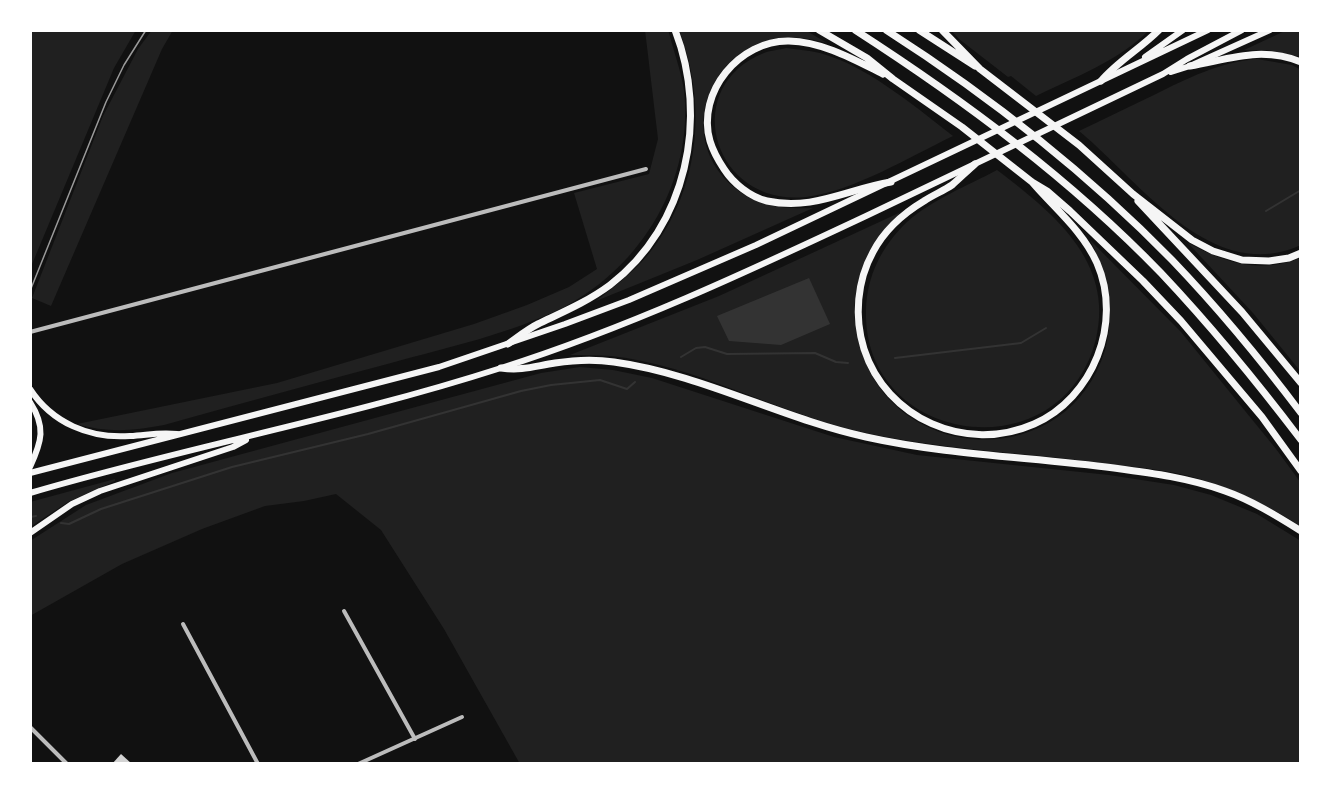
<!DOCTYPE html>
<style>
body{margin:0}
#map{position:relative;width:1331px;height:794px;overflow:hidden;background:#111;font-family:"DejaVu Sans",sans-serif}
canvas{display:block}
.frame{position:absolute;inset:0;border:32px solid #fff;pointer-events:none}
</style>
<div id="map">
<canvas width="1331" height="794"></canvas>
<div class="frame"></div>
</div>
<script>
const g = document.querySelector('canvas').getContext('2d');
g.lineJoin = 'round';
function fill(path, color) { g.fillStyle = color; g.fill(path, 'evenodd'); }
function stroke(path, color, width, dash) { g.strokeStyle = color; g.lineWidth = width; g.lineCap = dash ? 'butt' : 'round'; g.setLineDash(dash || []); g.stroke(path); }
fill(new Path2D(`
 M30,30H136L114,68L30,269Z
 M152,30H173L162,49L51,306L32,298L103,116L138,49Z
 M645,30H668L669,33C674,52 681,71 684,90C694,180 642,266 564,307C510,334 449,347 391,363C315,383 239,404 164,425C133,431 107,433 77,424L277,383L474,324L527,305L569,287L597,269L574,193L649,174L658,139Z
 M679,30H805L827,43C810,39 791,35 773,39C703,55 678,143 735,188C757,207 785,209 813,208L697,260L596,301C614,287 632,273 647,256C700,192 708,105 679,30Z
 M951,30H1149C1119,61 1075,77 1036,96L1011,76L1008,77L959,39Z
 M1287,30H1301V57L1268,50H1244Z
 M786,48C802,50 817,51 832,57C871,70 920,110 953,136C909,157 854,191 806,197C713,207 678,87 764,53C771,50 779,50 786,48Z
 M1257,59L1292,65L1301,70V245C1211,286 1139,180 1079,131C1105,119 1130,106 1156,94C1188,78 1220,62 1257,59Z
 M997,170C1051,211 1115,261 1096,339C1062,474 862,446 866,310C867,275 882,246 907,222C933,199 967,186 997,170Z
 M901,212C867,246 846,290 858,339C887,467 1068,475 1105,350C1111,328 1112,301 1106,278C1102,265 1096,252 1090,240L1181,332L1276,449L1301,483V527C1274,508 1243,494 1212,483C1179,471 1144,468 1109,464C1024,452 937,450 853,430C772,410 694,365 611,356C597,355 583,355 570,355L719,296Z
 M1188,243C1226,263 1258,274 1301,258V372L1253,313Z
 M580,367L613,370L652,378L834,437L917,455L1109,475L1174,485L1211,495L1257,514L1301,541V764H520L444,629L381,530L336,494L304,501L265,506L202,529L122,564L30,616V541L86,505L172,473L541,373Z
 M115,479V481L68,502L30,527V502Z`), '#202020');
fill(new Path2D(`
 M809,278L830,324L781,345L729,341L717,316Z`), '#333');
stroke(new Path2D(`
 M1266,211L1301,190
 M681,357L696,348L705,347L727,354L815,353L836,362L848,363
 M895,358L1021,343L1046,328
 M30,517L36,516
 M61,523L69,524L101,509L232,467L368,434L521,391L551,385L600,380L627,389L635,382`), '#333', 2);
fill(new Path2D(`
 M121,754L132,764H112Z`), '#d3d3d3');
stroke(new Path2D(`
 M30,332L646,169
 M344,611L415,739
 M183,624L258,764
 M30,727L67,764
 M358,764L462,717`), '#bcbcbc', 4);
stroke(new Path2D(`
 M1145,57L1183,30
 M1171,72L1190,66L1270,30
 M30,389C52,423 90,439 130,436C148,435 159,432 177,434
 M30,402C46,427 42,441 30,467
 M30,473L439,367L565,324L629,300L756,245L1208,30
 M30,493C186,447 346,418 501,368C627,328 747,272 866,216C965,169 1064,122 1163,74L1187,59L1242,30
 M30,533L72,504L100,491L233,447L246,440`), '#f5f5f5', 6);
stroke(new Path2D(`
 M819,30L867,58L893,79L962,127L1032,182L1047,191L1070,211L1143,281L1181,321L1262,417L1301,471
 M855,30C965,101 1070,179 1161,273C1211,326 1257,382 1301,440
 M886,30C989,96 1086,172 1172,260C1218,308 1261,360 1301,413
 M919,30L975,66
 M942,30L980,69L1079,145L1133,194L1192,240L1213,251L1242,260L1269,261L1289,258L1301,253
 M1190,66C1230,59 1261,46 1301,62
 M883,74C853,59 823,42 789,41C740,40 696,92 710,141C713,151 718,160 724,169C733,183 750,197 767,201C813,211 847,189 891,182
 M1101,81C1118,61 1140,49 1159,30
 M975,164C967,171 960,178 952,185C943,191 933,195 924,201C904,213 884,231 873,252C857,281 854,317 864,349C886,418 966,454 1034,424C1093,398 1123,323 1097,263C1082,230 1055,209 1032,182
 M1138,201L1242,312L1301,383
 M508,344C518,337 528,329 538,324C563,312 587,302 610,285C687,226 709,118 675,30
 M501,368C522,371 535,366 555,363C574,360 595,359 614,362C701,374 780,418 866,437C947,455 1031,457 1114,468C1151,473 1189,478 1225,491C1251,500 1277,516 1301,531`), '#f5f5f5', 7);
stroke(new Path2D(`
 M30,291L106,102L124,65L146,30`), '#9a9a9a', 1.5);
</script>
